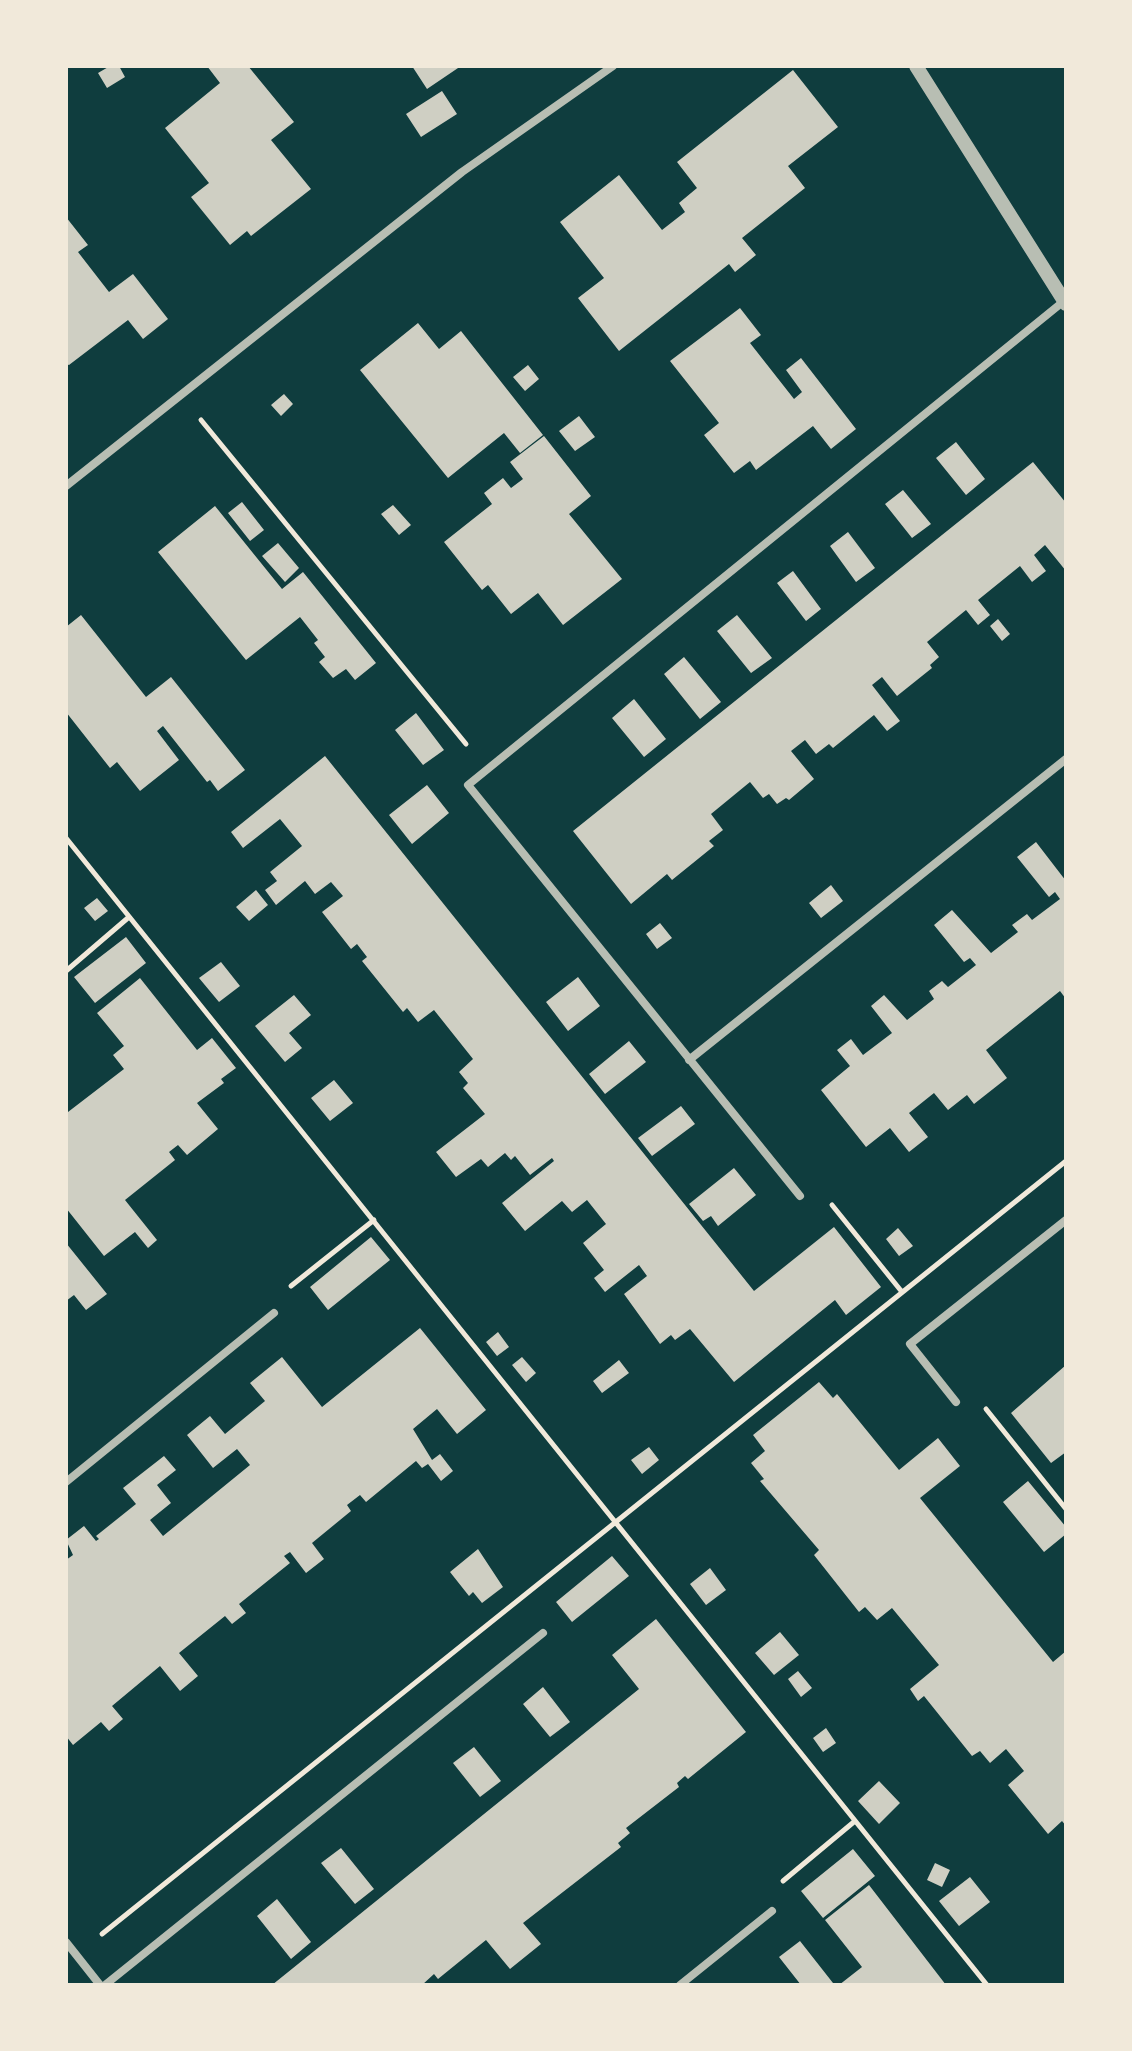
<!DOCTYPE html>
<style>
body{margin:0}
#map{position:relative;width:1132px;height:2051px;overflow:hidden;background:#0f3d3e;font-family:Quicksand,sans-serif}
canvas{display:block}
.frame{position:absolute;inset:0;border:68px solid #f1e9da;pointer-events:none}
</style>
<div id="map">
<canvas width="1132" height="2051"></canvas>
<div class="frame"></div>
</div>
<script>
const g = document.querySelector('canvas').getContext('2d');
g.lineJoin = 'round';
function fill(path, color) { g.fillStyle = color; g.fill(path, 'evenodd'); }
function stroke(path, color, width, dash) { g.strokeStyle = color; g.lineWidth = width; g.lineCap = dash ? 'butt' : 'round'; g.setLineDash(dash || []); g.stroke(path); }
fill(new Path2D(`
 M110,66H119L125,77L107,88L98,73Z
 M207,66H248L294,122L271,140L311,189L251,236L247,231L230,245L191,197L209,183L165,128L220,83Z
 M412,66H461L427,89Z
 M793,70L838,127L788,166L805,188L742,238L756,255L735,272L729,264L619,351L578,298L604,278L560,222L619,175L662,230L685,212L679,203L697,188L677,162Z
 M442,91L457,114L421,137L406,114Z
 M66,217L88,245L78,252L109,292L133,274L168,319L143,339L128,320L69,365L66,364Z
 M740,308L761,335L750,343L794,399L802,392L786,370L801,358L856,429L831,449L813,426L756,470L750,461L734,473L704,435L719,423L670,361Z
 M418,323L439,349L461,331L543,435L520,453L504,433L448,478L360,370Z
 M528,365L539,379L525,391L513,377Z
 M284,394L293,404L281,416L271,405Z
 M579,416L595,437L575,451L559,431Z
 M544,436L591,496L569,514L622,579L563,625L538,593L511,614L488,585L482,590L444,542L492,504L484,493L503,478L511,488L523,479L510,462Z
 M956,442L985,479L966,495L936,458Z
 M1033,462L1066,503V571L1045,545L1034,555L1046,571L1032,582L1020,566L978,600L990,615L978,625L966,610L927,642L939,657L930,665L932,668L897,696L882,677L872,685L900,721L887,731L874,715L833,748L829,744L816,754L805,740L791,751L814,779L789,800L786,798L777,804L769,794L763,798L750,782L711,814L723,830L709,841L714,846L672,880L667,874L631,904L573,831Z
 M903,490L931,524L912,538L885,504Z
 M242,502L264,530L250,541L228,513Z
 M393,505L411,525L399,535L381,514Z
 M215,506L282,589L303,572L376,663L355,680L346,669L333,678L319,662L325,657L314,643L318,640L300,617L246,660L158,552Z
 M848,532L875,568L856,582L830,546Z
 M278,543L299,568L285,582L262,556Z
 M793,571L821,609L806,621L777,583Z
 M81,615L146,697L171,677L245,770L218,791L210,780L207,782L163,726L157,731L179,760L140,791L117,762L110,768L66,712V627Z
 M737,615L772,658L751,673L717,631Z
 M998,619L1010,634L1002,641L990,626Z
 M684,657L721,702L700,719L664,674Z
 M634,699L666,739L644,757L612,718Z
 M416,713L444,750L423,765L395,730Z
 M325,756L754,1291L834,1227L881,1287L846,1315L835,1300L734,1382L690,1329L675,1340L671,1335L660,1344L624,1294L647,1276L639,1265L605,1292L594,1278L604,1270L583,1243L606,1224L587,1200L572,1212L562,1201L525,1231L502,1203L554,1161L552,1158L530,1175L515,1156L511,1160L505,1153L488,1167L481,1159L456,1177L436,1152L485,1114L463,1088L468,1083L459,1072L473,1059L434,1010L418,1022L407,1008L403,1012L362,961L367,957L357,944L351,949L322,912L343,896L331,882L315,894L305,881L276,905L265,890L277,881L270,872L302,846L280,819L243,848L231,832Z
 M427,785L449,813L412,844L389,815Z
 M1036,842L1066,881V999L1060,991L986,1050L1007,1078L974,1104L967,1095L948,1110L934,1093L909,1113L928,1137L909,1152L890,1128L866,1147L821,1090L850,1066L837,1050L851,1039L863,1055L892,1033L871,1006L884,995L907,1020L934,999L929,991L942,981L948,987L976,965L970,958L964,962L934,925L952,910L991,953L1018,932L1012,925L1027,914L1032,920L1060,899L1055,892L1049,897L1017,857Z
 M831,885L843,901L821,918L809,903Z
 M256,890L268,905L249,921L236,907Z
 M97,898L108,911L95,921L84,908Z
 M660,923L672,938L657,949L646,934Z
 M126,937L146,963L95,1003L74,977Z
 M221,962L240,986L219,1002L199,978Z
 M578,977L600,1006L568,1031L546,1002Z
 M140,978L197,1050L212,1038L236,1068L221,1079L224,1083L197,1103L218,1129L187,1155L178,1145L169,1152L175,1160L125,1200L157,1240L148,1248L135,1232L104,1256L66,1208V1110L68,1112L124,1069L113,1055L124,1046L97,1013Z
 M294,995L311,1015L289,1033L302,1048L285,1062L255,1026Z
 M629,1041L646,1062L605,1094L589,1074Z
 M334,1080L353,1103L330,1121L311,1098Z
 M681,1106L695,1124L652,1156L638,1138Z
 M734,1168L756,1195L718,1226L711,1216L703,1221L689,1204Z
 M898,1228L913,1246L899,1256L886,1239Z
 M371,1237L390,1260L328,1310L310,1287Z
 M66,1243L107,1294L86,1310L74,1295L66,1301Z
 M420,1328L486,1410L457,1434L437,1409L413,1429L432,1460L440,1454L453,1471L441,1481L428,1464L422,1468L416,1461L366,1502L360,1495L347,1505L351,1511L312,1543L324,1559L306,1573L290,1552L284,1556L290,1563L239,1604L246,1613L232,1624L225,1616L179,1653L198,1676L180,1691L160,1666L112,1706L123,1719L109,1731L101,1722L73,1745L66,1736V1560L73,1555L66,1540L84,1526L96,1541L99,1539L96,1536L136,1504L123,1488L164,1456L176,1470L157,1485L171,1503L150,1520L163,1536L250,1465L237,1449L213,1468L187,1435L210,1416L225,1434L265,1401L250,1383L282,1357L322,1407Z
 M498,1332L509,1347L497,1356L486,1342Z
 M522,1357L536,1373L526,1382L512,1365Z
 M619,1360L629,1373L602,1393L593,1381Z
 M1066,1365V1452L1051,1463L1011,1413Z
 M819,1382L833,1398L837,1394L899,1470L938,1438L960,1466L920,1498L1053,1662L1066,1651V1826L1062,1821L1048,1834L1008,1785L1024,1771L1006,1749L990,1763L980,1751L972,1756L924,1696L918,1701L910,1689L939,1665L892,1608L877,1620L865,1607L859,1612L814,1555L819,1550L760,1481L764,1479L751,1463L765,1451L753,1435Z
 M649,1447L659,1460L642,1474L631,1460Z
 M1028,1481L1066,1527V1534L1044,1552L1003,1502Z
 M478,1549L503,1587L482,1603L473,1592L469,1596L450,1572Z
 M612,1556L629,1576L572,1622L556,1602Z
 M710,1568L726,1590L706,1605L690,1584Z
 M656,1619L746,1732L688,1779L685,1776L677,1783L679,1787L626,1828L630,1833L618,1843L621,1847L523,1923L541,1944L510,1969L486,1940L438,1979L434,1974L422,1985H272L639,1689L612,1655Z
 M780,1632L799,1655L774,1675L755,1653Z
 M798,1671L812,1688L801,1697L788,1679Z
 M543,1687L570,1722L550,1737L523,1704Z
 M826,1728L836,1743L823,1752L813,1738Z
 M474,1747L501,1781L480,1797L453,1763Z
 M879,1781L900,1803L879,1824L858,1801Z
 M341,1848L374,1889L355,1904L321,1863Z
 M853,1849L875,1876L823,1918L801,1891Z
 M935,1863L950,1870L942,1887L927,1880Z
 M970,1877L990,1902L959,1926L939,1901Z
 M869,1885L946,1985H839L862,1967L825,1920Z
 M277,1899L311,1942L291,1959L257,1916Z
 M800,1941L833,1983L832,1985H801L779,1957Z`), '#cfcfc3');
stroke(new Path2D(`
 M201,420L466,744
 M66,838L987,1985
 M66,971L129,917
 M832,1205L902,1292
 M291,1286L374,1220
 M986,1409L1066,1509
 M783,1881L855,1821
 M102,1934L1066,1161`), '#f1e9da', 5);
stroke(new Path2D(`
 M66,486L462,172L613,66
 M689,1060L1066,759
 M800,1196L468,785L1064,301
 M956,1402L910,1344L1066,1220
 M66,1482L274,1313
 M66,1942L100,1985
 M105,1985L543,1633
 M680,1985L772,1911`), '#b8beb3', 8);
stroke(new Path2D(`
 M916,66L1066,304`), '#b8beb3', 14);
</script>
